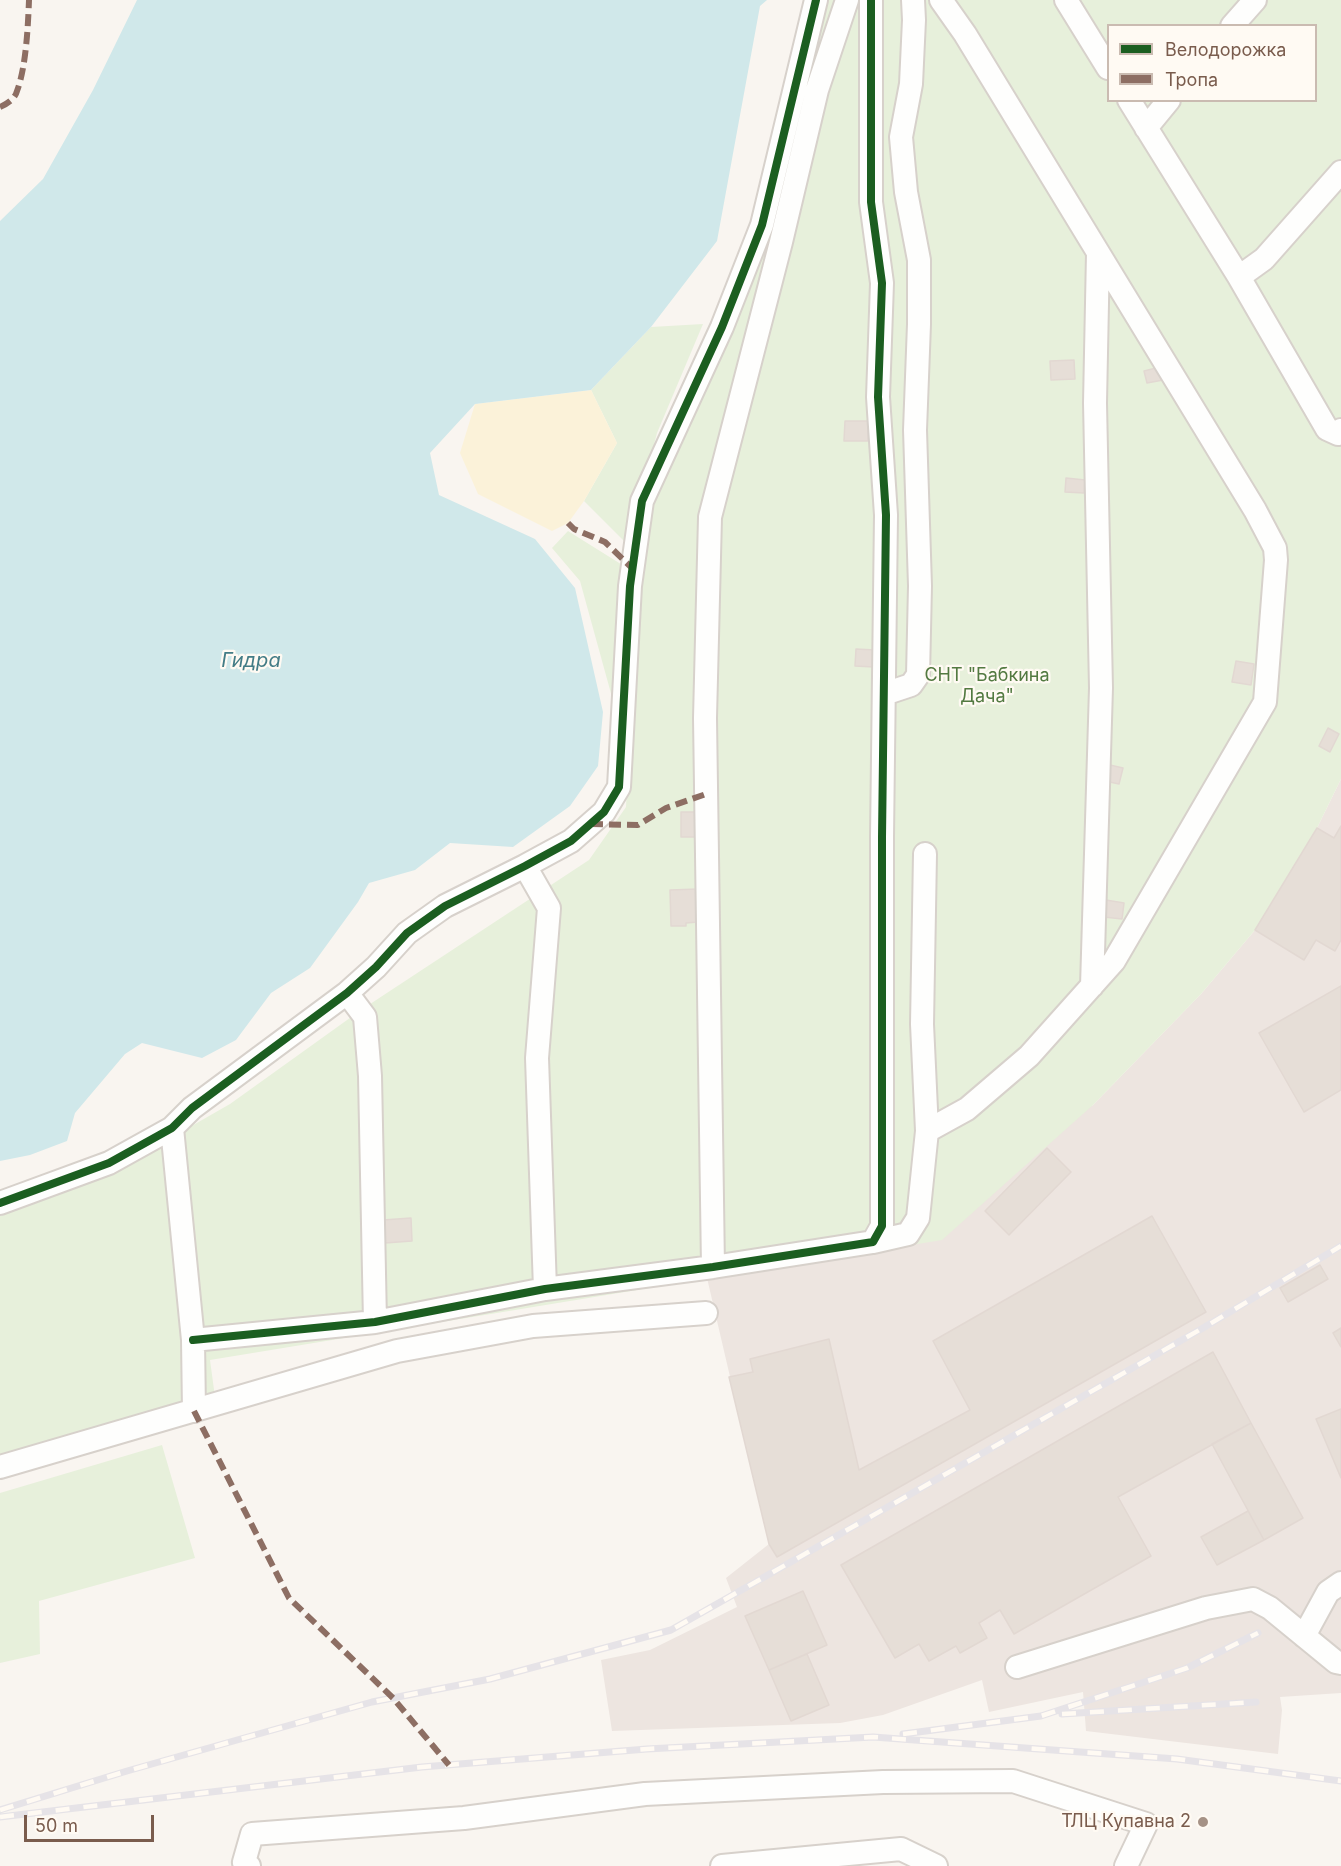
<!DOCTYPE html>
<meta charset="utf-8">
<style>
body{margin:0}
#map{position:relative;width:1341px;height:1866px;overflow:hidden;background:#f9f5f0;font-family:Inter,sans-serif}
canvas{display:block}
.legend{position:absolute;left:1107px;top:24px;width:210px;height:78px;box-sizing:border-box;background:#fffaf3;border:2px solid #cabbb1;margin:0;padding:8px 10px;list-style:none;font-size:18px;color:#7a5c4d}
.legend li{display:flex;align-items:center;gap:12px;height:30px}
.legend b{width:30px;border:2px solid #cabbb1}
.scale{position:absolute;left:24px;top:1815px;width:130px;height:27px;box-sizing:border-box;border:3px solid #7a5c4d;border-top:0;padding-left:8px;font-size:18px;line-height:21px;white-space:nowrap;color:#7a5c4d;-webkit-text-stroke:4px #fffaf3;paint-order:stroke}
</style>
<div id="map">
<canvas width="1341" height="1866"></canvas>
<ul class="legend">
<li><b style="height:8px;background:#1b5e20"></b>Велодорожка</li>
<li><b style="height:8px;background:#8d6e63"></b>Тропа</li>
</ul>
<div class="scale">50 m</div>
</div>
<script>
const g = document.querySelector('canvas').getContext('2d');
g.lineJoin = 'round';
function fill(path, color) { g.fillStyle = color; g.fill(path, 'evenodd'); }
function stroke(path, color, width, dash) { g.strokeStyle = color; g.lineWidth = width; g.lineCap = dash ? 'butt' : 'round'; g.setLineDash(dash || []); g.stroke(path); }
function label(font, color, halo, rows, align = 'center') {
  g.font = font + ' Inter,sans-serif'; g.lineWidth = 4.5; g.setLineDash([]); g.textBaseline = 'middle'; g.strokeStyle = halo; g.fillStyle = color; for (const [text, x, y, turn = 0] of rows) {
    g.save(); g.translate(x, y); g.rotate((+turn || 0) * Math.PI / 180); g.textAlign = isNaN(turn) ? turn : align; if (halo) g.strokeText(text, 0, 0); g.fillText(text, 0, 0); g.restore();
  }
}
fill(new Path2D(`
 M1341,779V1693L1280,1697L1282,1710L1278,1754L1086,1731L1083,1692L989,1712L982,1680L883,1715L840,1723L612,1731L601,1660L650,1650L737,1607L726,1578L769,1544L707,1278L1093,1105L1201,994L1255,930L1317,828Z`), '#ede5e0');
fill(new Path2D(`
 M827,0H1341V779L1317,828L1255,930L1201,994L1093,1105L942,1240L210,1360L215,1397L0,1459V1216L99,1179L230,1104L361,1010L589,860L626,807L637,569L659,476L752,279ZM1108,26H1316V100H1108Z
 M703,324L657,433L628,545L584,501L617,443L591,390L651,327Z
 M568,531L624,566L615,708L580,581L552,548Z
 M162,1445L195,1558L39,1601L40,1654L0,1663V1493Z`), '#e7f0db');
fill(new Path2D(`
 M591,390L617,443L584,501L568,523L552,531L478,494L460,453L475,404Z`), '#fbf2d9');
fill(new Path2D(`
 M137,0H767L760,6L717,241L651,327L591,390L475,404L430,453L439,495L535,539L575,588L603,712L598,766L570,806L513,847L450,843L415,870L369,883L358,902L310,968L271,993L236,1040L202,1058L142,1043L125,1054L75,1113L67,1141L30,1155L0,1161V221L43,179L93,90Z`), '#d0e8ea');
const building = new Path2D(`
 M1074,360L1075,379L1051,380L1050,361Z
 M1160,367L1163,380L1147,383L1144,371Z
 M845,421H868V441H844Z
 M1066,478L1085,480L1084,493L1065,492Z
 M856,649L875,650L874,667L855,666Z
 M1236,661L1254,664L1251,685L1232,682Z
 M1328,728L1339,734L1330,752L1319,746Z
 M1110,765L1123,768L1119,784L1105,781Z
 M681,812H704L699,837H681Z
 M1341,826V940L1335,951L1316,940L1304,960L1255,930L1317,828L1334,838Z
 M698,889V922L686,923V926H671L670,890Z
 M1106,900L1124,903L1122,919L1104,917Z
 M1341,986V1090L1304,1112L1259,1033Z
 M1047,1148L1071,1172L1009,1235L985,1211Z
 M1152,1216L1206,1312L777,1557L769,1544L729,1377L753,1372L750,1359L829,1339L859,1470L970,1410L933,1341Z
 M411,1218L412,1241L385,1243L383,1220Z
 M1320,1265L1328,1279L1288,1302L1280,1288Z
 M1341,1328V1347L1333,1333Z
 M1213,1352L1251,1423L1118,1497L1151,1556L1014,1634L1000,1610L979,1623L987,1638L960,1653L956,1646L929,1661L919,1644L895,1658L841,1565Z
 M1341,1409V1478L1316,1419Z
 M1251,1423L1303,1518L1264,1540L1212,1444Z
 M1248,1511L1264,1540L1217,1565L1201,1537Z
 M803,1591L827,1645L769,1670L745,1616Z
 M807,1654L829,1705L791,1721L769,1670Z`);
fill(building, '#e6ded7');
stroke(building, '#e2d8d2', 1.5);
const minor = new Path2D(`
 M1066,0L1108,68
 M1232,26L1255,0
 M1129,100L1239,277L1327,429L1338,434L1341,430
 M1146,128L1169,100
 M1239,277L1264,259L1341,172
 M884,694L911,685L918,675L920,586L915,430L919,324V260L906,192L901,137L911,84L914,20L913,0
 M525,866L549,908L537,1058L545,1289
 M1092,986L1101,688L1095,403L1098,253
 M347,993L365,1017L370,1076L375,1322
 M172,1128L193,1340L194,1411
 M927,1131L967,1109L1029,1056L1114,961L1265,702L1276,560L1275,548L1255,510L965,34L941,0
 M0,1203L109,1163L172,1128L192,1108L347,993L376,967L407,933L445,906L525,866L571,841L604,812L619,787L630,586L642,501L722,327L762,225L816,0
 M873,1242L908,1234L918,1218L927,1131L922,1024L925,854
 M713,1267L705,718L710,517L781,242L817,90L847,0
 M193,1340L375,1322L545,1289L713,1267L873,1242L882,1226V837L886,515L878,397L882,283L871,202V0
 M0,1467L397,1351L533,1326L706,1313
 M1304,1636L1328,1592L1341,1583
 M1017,1667L1206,1608L1253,1599L1270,1608L1336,1662L1341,1663
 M249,1866L244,1862L252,1834L464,1818L645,1794L883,1782L1013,1781L1146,1824L1126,1866
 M722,1866L901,1849L936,1866`);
stroke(minor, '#d7d1cb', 26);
stroke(minor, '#fefefd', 22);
const rail = new Path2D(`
 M1062,1714L1256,1702
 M903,1734L1041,1716L1187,1668L1258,1633
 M0,1810L127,1771L372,1702L490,1679L671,1630L1203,1328L1341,1246
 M0,1817L422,1767L647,1749L873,1737L1177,1759L1341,1781`);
stroke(rail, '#e6e3e7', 7);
stroke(rail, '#fffaf3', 4.5, [14]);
stroke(new Path2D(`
 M0,107C7,104 15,99 17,91C26,67 28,27 29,0
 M568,523L574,529L605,542L632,568
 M591,824L638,825L666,808L706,794
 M194,1411L289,1598L393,1698L449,1765`), '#8d6e63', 6, [12, 6]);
stroke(new Path2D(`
 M0,1203L109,1163L172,1128L192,1108L347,993L376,967L407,933L445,906L525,866L571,841L604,812L619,787L630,586L642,501L722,327L762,225L816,0
 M193,1340L375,1322L545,1289L713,1267L873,1242L882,1226V837L886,515L878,397L882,283L871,202V0`), '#1b5e20', 8);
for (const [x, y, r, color] of [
 [1203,1822,6,"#a69286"]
]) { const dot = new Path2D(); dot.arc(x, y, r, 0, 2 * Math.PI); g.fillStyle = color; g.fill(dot); stroke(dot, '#fffaf3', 2); }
label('18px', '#537a41', '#fffaf3', [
 ["СНТ \"Бабкина",987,676],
 ["Дача\"",987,697]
]);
label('18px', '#7a5c4d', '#fffaf3', [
 ["ТЛЦ Купавна 2",1191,1822]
], 'right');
label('italic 20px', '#437c86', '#fffaf3', [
 ["Гидра",251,661]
]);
</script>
